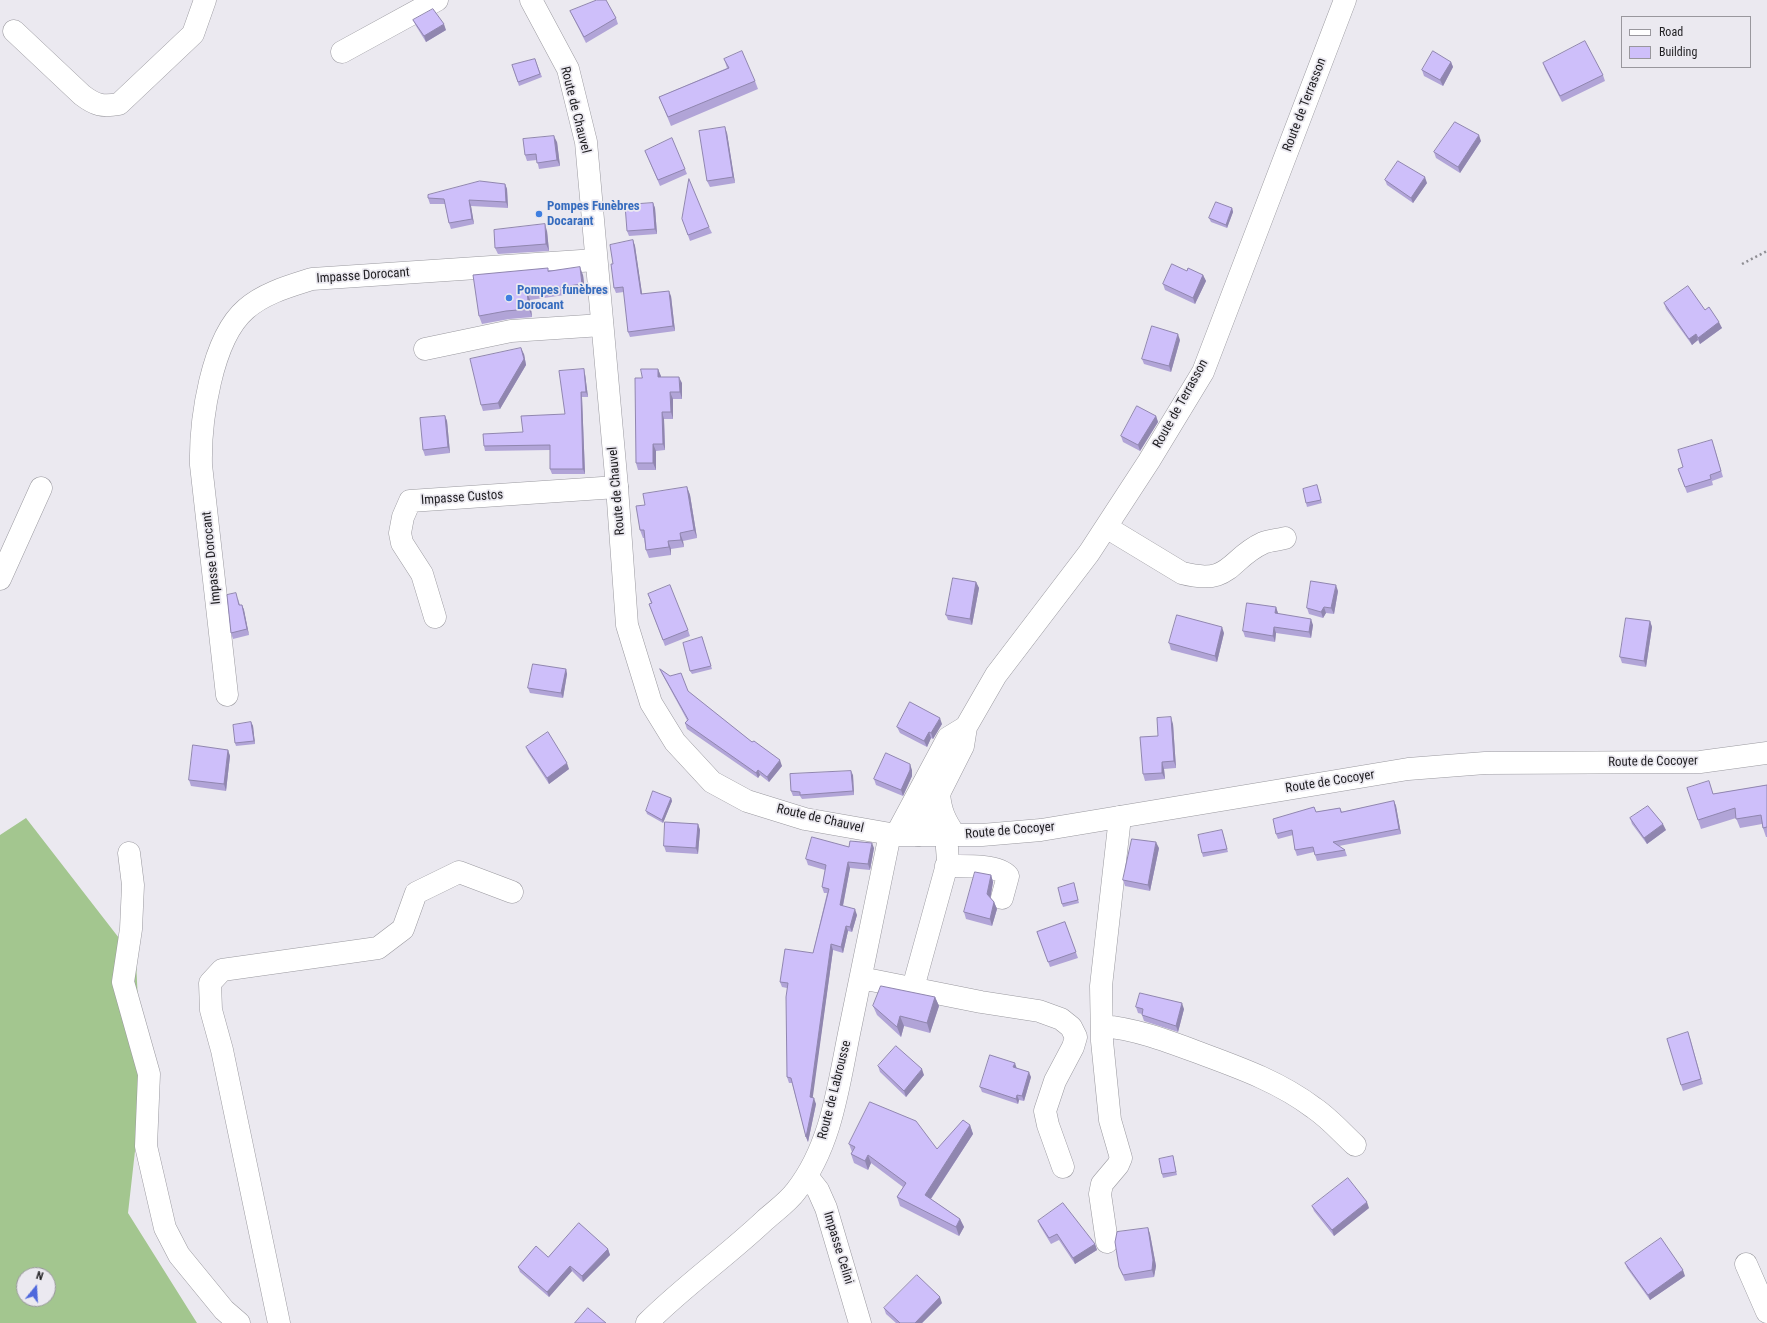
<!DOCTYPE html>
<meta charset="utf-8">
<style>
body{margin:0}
#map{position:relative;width:1767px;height:1323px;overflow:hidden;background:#ebe9f0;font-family:"Roboto Condensed",sans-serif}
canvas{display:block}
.legend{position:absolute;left:1621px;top:16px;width:130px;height:52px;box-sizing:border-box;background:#ebe9f0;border:1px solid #99979d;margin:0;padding:5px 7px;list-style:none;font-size:12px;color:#1e1d20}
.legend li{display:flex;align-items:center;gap:8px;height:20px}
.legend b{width:20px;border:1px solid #99979d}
.north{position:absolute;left:16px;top:1267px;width:40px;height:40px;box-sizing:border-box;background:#ebe9f0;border:1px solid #99979d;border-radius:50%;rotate:18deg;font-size:11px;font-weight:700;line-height:16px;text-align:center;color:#1e1d20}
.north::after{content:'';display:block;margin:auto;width:14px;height:18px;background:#4e68dc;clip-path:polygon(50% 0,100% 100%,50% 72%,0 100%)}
</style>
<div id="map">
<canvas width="1767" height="1323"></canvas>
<ul class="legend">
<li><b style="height:5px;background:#fff"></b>Road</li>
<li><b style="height:11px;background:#cebffa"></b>Building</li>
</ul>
<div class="north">N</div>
</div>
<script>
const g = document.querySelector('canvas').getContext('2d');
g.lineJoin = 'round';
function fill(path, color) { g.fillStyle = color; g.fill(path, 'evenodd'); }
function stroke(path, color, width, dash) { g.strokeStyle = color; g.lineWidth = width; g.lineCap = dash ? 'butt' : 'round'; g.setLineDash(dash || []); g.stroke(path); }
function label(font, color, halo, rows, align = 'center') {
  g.font = font + ' "Roboto Condensed",sans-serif'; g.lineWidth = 3.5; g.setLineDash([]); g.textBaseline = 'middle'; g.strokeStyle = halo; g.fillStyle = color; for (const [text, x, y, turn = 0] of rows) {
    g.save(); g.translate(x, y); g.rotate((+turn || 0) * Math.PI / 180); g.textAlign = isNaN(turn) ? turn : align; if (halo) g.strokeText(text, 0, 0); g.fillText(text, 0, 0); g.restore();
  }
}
fill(new Path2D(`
 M26,818L136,960L142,1089L128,1213L197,1323H0V835ZM24,1275H48V1299H24Z`), '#a3c68f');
const minor = new Path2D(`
 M14,31L82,95C95,105 102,107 119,104L193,34L205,0
 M342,52L437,0
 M425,349L511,331L602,325
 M1106,527L1182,573C1232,586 1228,559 1263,543C1269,540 1278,540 1285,538
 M0,579L41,488
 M435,617L422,574L402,543L400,533L403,517L410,501L617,487
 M227,695L201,465C200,422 211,339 246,309C264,293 290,286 312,279L596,260
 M896,835L948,738L966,727
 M918,835L963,746L966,727L996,675L1089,553L1149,461L1203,372L1345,0
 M129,853L133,885L131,929L123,982L149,1074L146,1146L165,1228L179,1255L224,1310L239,1323
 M946,866C962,866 998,864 1008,876L1002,898
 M916,977L948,861L946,835
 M861,978L981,1002L1039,1011L1061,1019L1071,1027L1076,1037L1073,1047L1055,1081L1045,1111L1048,1125L1063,1167
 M1102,1026C1138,1029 1170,1042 1205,1055C1243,1069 1281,1083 1314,1108C1329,1118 1342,1133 1355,1145
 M807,1176L818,1190L826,1208L860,1323
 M1107,1242L1100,1194L1102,1184L1118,1165L1121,1158L1110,1120L1102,1041L1101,986L1120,817
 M1746,1264L1767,1312
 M279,1323L222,1050L211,1010L210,983L222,970L378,948L403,929L416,893L459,872L512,892
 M647,1323C684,1286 727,1256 765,1220C775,1211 788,1202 796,1191C833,1144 839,1080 851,1024C864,960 877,897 890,834`);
const major = new Path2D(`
 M531,0L568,69L586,142L617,487L627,625L651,703L675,742L712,782L747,801L805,819L896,835H982L1041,830L1408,769L1485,763L1700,762L1767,753
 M939,793C940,810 945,821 955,835`);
stroke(minor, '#9a999f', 23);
stroke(major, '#9a999f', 23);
stroke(new Path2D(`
 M1742,264L1767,251`), '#8e8d92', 2.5, [2, 3]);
stroke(minor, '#fff', 22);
stroke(major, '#fff', 22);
fill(new Path2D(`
 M570,11L616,18L618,24L586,43Z
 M413,20L446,30L426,42L416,26Z
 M535,59L542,77L519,86L512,65Z
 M724,59L755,81L758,89L671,126L659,97L727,68Z
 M1451,62L1453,67L1443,86L1424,76L1422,70Z
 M1543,63L1603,75L1605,81L1562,102L1545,69Z
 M727,133L735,183L710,187L707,181Z
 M1481,141L1460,173L1436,158L1434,152Z
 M557,142L560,166L539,169L537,160L527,161L525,155Z
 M645,151L685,169L687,174L660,186Z
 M1385,180L1427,183L1413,203L1387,185Z
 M505,184L507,189L508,208L471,206L474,224L451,229L449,223L445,204H430L428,198Z
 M653,203L655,208L657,234L629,236L627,231Z
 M1232,208L1233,212L1227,228L1211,222L1209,218Z
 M682,219L709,227L712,233L690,241Z
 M547,231L549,251L498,254L495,248Z
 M633,240L635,246L642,294L671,296L675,331L630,337L628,332L624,292L616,293L614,288L613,264Z
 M549,270L583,275L585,292L530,300L532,317L509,319L482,324L479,316Z
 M1187,271L1203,275L1206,281L1195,304L1165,290L1163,284Z
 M1664,303L1705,310L1722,328L1700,344L1698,340L1692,345L1666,309Z
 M1180,340L1171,372L1144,364L1142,359Z
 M524,354L526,365L500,409L483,411L481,405Z
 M658,369L661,377L682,383V399H673V419H664L665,450L656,451V470H638L636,463L642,378Z
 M585,374L588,397H582L585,474H552L550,469V450L485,451L484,446L523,432L565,414Z
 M445,416L447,421L450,453L425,456L423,450Z
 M1156,416L1158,422L1140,451L1123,442L1121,436Z
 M1714,446L1723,477L1712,481L1713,485L1687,493L1678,469L1683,467Z
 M1317,485L1322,503L1307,507L1306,503Z
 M687,487L690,495L697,538L683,541L684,547L671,549V555L649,558L646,550L644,538H643L640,530L645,505Z
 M976,582L979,588L972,625L948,620L946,615Z
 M1338,591L1334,614L1326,613L1323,618L1309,614L1307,608Z
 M648,594L688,630L690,636L665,646L649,604L651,603Z
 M238,599L240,605H242L244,610L249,635L233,639L231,633Z
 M1276,607L1278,614L1313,625L1311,638L1276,633L1275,642L1245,637L1243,631Z
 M1650,621L1652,627L1646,667L1622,663L1620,657Z
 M1224,633L1217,662L1171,650L1169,643Z
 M702,637L712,669L692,674L690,671Z
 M566,669L567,674L563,698L530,693L528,688Z
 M660,669L782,766L769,782L760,775L758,778L687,729L685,723L687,720L662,674Z
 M251,722L253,726L255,744L236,746L235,743Z
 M942,724L933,739L931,738L927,747L900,733L897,727Z
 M1173,724L1176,768L1164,769L1165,779L1145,781L1143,774L1158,736Z
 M526,747L569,769L549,784L528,752Z
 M228,750L230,756L226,791L191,786L189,780Z
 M912,770V776L903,796L876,785L874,779Z
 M853,775L854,795L802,799L800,796H793L791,791Z
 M1767,785V837H1766L1763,828L1762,824L1740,828L1736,818L1701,829L1698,820L1713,794Z
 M671,798L672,801L663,823L647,814L646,811Z
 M1394,801L1396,806L1401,834L1339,846L1345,850L1347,856L1317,861L1314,852L1297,856L1295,850L1293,835L1278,839L1276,834L1314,807L1316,812L1340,808L1342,812Z
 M1630,818L1666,830L1647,844L1632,824Z
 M698,824L700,830L698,854L666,852L664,846Z
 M1223,833L1228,852L1203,857L1202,853Z
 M849,847L874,848L870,870L850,868L843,906L857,915L852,932L848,931L843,953L833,950L812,1098L816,1104L808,1142L806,1137L792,1083H789L787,1077V988L782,987L780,982L813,953L827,893H824L822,887L825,870L808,865L806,859Z
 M1159,848L1150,891L1125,886L1123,880Z
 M991,875L993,882L990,898L994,902L997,909L992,926L966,919L964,912Z
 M1074,883L1079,903L1063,907L1062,904Z
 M1065,922L1078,958L1050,967L1037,932Z
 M935,997L939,1006L930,1033L904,1026L901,1037L877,1015L873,1006Z
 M1136,1007L1184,1009L1178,1032L1144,1021L1142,1015V1014L1138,1013Z
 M1690,1038L1703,1084L1683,1091L1681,1085Z
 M878,1066L924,1075L906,1097L880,1072Z
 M1016,1068L1031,1077L1024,1101L1019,1100L1018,1104L982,1092L980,1087Z
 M970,1125L973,1134L931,1199L960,1219L964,1227L959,1236L900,1206L897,1197L903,1187L871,1163L868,1170L854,1163L851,1154L852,1152L849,1144L937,1149Z
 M1173,1156L1177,1175L1163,1178L1162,1174Z
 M1312,1206L1369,1208L1334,1236L1314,1211Z
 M1038,1221L1095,1244L1097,1250L1075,1264L1059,1240L1051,1244L1040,1226Z
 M1148,1228L1150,1234L1156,1266L1154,1277L1125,1281L1119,1267Z
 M608,1249L610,1255L583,1282L572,1271L549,1297L520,1272L518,1267L548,1257Z
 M1625,1263L1685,1276L1650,1300L1627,1268Z
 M942,1303L922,1323H896L886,1314L884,1308Z`), '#b1a4d7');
fill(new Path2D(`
 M444,24L446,30L426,42L424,36Z
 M1451,62L1453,67L1443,86L1440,80Z
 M725,127L727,133L735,183L733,177Z
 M1479,135L1481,141L1460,173L1458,167Z
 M554,136L557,142L560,166L557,160Z
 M1425,177L1427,183L1413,203L1411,198Z
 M505,184L507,189L508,208L506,202Z
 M469,200L471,206L474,224L472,219Z
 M653,203L655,208L657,234L655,229Z
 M1232,208L1233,212L1227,228L1226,225Z
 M545,224L547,231L549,251L546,244Z
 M633,240L635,246L643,300L641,294Z
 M580,267L583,275L585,292L582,284Z
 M1203,275L1206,281L1195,304L1193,298Z
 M669,291L671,296L675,331L673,326Z
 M527,292L530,300L532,317L529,309Z
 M1719,322L1722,328L1700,344L1698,338Z
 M1178,334L1180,340L1171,372L1169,366Z
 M1696,334L1698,340L1692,345L1689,339Z
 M521,348L524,354L526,365L500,409L498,403Z
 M584,369L585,374L588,397L586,392Z
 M658,369L661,376V383L658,377Z
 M679,377L682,383V399L680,392Z
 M581,392L582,397L585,474L583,469Z
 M670,392L673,399V419L671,412Z
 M662,412L664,419L665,450L663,444Z
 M445,416L447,421L450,453L448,447Z
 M1156,416L1158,422L1140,451L1138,445Z
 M653,444L656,451V470L653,463Z
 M687,487L690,495L697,538L694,530Z
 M680,533L683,541L684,547L681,540Z
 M668,541L671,549V555L669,547Z
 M976,582L979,588L972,625L970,619Z
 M1336,585L1338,591L1334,614L1331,608Z
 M242,605L244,610L249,635L247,629Z
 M1276,607L1278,613L1277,619L1275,613Z
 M1324,607L1326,613L1323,618L1321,612Z
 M1311,619L1313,625L1311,638L1309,632Z
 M1650,621L1652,627L1646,667L1644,661Z
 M1222,627L1224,633L1217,662L1215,656Z
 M1274,627L1276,633L1275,642L1273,636Z
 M566,669L567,674L563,698L561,693Z
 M1171,717L1173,724L1176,768L1174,761Z
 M940,718L942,724L933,739L931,733Z
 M251,722L253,726L255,744L254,741Z
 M929,732L931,738L927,747L924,741Z
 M228,750L230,756L226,791L224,784Z
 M780,760L782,766L769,782L767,777Z
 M1162,762L1164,769L1165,779L1162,773Z
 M567,763L569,769L549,784L547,778Z
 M910,764L912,770V776L903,796L901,790Z
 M758,770L760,775L758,778L756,773Z
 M851,771L853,775L854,795L853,791Z
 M671,798L672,801L663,823L662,820Z
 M1394,801L1396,806L1401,834L1399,829Z
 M698,824L700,830L698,854L696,848Z
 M1663,824L1666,830L1647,844L1644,838Z
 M1156,842L1159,848L1150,891L1148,885Z
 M872,843L874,848L870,870L868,864Z
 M848,862L850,868L842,910L840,905Z
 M991,875L993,882L990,901L987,894Z
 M994,902L997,909L992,926L990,919Z
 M855,909L857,915L852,932L850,927Z
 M846,926L848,931L843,953L841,947Z
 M831,944L833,950L812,1103L810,1097Z
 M935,997L939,1006L930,1033L927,1023Z
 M1182,1003L1184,1009L1178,1032L1176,1026Z
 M900,1016L904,1026L901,1037L897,1027Z
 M1015,1063L1017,1069L1013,1067Z
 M922,1069L924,1075L906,1097L904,1091Z
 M1029,1072L1031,1077L1024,1101L1022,1096Z
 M1017,1095L1019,1100L1018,1104L1016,1099Z
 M814,1098L816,1104L808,1142L806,1137Z
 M970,1125L973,1134L928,1203L925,1195Z
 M868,1155L871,1163L868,1170L865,1161Z
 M1367,1202L1369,1208L1334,1236L1332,1230Z
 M960,1219L964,1227L959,1236L956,1227Z
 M1148,1228L1150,1234L1156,1266L1154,1277L1152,1270Z
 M1095,1244L1097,1250L1075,1264L1073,1258Z
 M608,1249L610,1255L583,1282L582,1276Z
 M570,1266L572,1271L549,1297L547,1292Z
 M1683,1270L1685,1276L1650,1300L1648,1295Z
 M940,1297L942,1303L922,1323H915Z`), '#9086af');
const building = new Path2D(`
 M597,0H606L616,18L584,37L570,11Z
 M433,9L444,24L424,36L413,20Z
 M1585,41L1603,75L1560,96L1543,63Z
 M742,51L755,81L668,117L659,97L729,68L724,59Z
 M1433,51L1451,62L1440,80L1422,70Z
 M535,59L540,74L518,82L512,65Z
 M1455,122L1479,135L1458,167L1434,152Z
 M725,127L733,177L707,181L699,131Z
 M554,136L557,160L537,163L536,154L525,155L523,139Z
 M672,138L685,169L658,180L645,151Z
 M1398,161L1425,177L1411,198L1385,180Z
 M689,179L709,227L688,235L682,219Z
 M480,181L505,184L506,202L469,200L472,219L449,223L444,199L428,198V195Z
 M1216,202L1232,208L1226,225L1209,218Z
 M653,203L655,229L627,231L625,205Z
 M545,224L546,244L495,248L494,230Z
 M633,240L641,294L669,291L673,326L628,332L623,287L614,288L611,264H613L610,245Z
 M1172,264L1187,271L1188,268L1203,275L1193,298L1163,284Z
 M580,267L582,284L527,292L529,309L506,311L479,316L473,275L548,268V271Z
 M1688,286L1705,310L1709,307L1719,322L1698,338L1696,334L1689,339L1664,303Z
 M1152,326L1178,334L1169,366L1142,359Z
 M521,348L524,359L498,403L481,405L470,359Z
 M584,369L586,392H581L583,469H550V445L484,446L483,434L523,432L521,416L565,414L559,371Z
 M641,369H658V377H679L680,392H670L671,412H662L663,444H653V463H636L635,378H642Z
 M1137,406L1156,416L1138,445L1121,436Z
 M445,416L448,447L423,450L420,418Z
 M1712,440L1721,471L1710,475L1711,479L1685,487L1678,469L1683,467L1678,450Z
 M1317,485L1321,500L1306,503L1303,489Z
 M687,487L694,530L680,533L681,540L668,541L669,547L646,550L644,530H640L636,506L645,505L643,494Z
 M953,578L976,582L970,619L946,615Z
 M1311,581L1336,585L1331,608L1324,607L1321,612L1307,608Z
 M670,585L688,630L663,640L649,604L652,603L648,594Z
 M236,593L239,605H242L247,629L231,633L227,595Z
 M1247,603L1276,607L1275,613L1311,619L1309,632L1274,627L1273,636L1243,631Z
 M1177,615L1222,627L1215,656L1169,643Z
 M1626,618L1650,621L1644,661L1620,657Z
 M702,637L711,666L690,671L683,643Z
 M533,664L566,669L561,693L528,688Z
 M660,669L670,676L681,673L688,691L752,742L754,741L780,760L767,777L758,770L756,773L685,723L688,720Z
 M910,702L940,718L931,733L929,732L924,741L897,727Z
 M1171,717L1174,761L1162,762V773L1143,774L1140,737L1158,736L1157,718Z
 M251,722L254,741L235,743L233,725Z
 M548,732L567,763L547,778L526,747Z
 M193,745L228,750L224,784L189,780Z
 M886,753L910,764V770L901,790L874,779Z
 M851,771L853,791L800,795V792L791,791L790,774Z
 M1709,781L1713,794L1767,785V827L1763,828L1761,815L1736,819L1735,808L1698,820L1687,788Z
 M653,791L671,798L662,820L646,811Z
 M1394,801L1399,829L1333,842L1345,850L1315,855L1313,847L1295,850L1292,830L1276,834L1273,819L1314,807L1316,812L1340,808L1341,812Z
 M1648,806L1663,824L1644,838L1630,818Z
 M665,822L698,824L696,848L664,846Z
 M1222,830L1227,849L1202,853L1198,835Z
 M812,837L849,847L850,841L872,843L868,864L848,862L840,905L855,909L850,927L846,926L841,947L831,944L810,1097L814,1098L806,1137L791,1078L787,1077L786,997L788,983L780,982L785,949L813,953L829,889L822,887L826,865L806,859Z
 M1132,839L1156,842L1148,885L1123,880Z
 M975,872L991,875L987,894L994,902L990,919L964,912Z
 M1074,883L1078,900L1062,904L1058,888Z
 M1065,922L1076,952L1048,962L1037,932Z
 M881,986L935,997L927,1023L900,1016L897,1027L873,1006Z
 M1140,993L1182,1003L1176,1026L1142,1015L1143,1009L1136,1007Z
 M1688,1032L1701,1079L1681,1085L1667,1039Z
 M896,1046L922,1069L904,1091L878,1066Z
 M990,1055L1015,1063L1013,1067L1029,1072L1022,1096L1017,1095L1016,1099L980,1087Z
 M870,1102L916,1121L937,1149L963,1120L970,1125L925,1195L960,1219L956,1227L897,1197L906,1183L868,1155L865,1161L851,1154L855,1147L849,1144Z
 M1173,1156L1176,1172L1162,1174L1159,1159Z
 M1348,1178L1367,1202L1332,1230L1312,1206Z
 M1063,1203L1095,1244L1073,1258L1057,1234L1049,1238L1038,1221Z
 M579,1223L608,1249L582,1276L570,1266L547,1292L518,1267L536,1246L548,1257Z
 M1148,1228L1153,1260L1152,1270L1123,1275L1119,1267L1115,1242L1117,1232Z
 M1661,1238L1683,1270L1648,1295L1625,1263Z
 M917,1275L940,1297L915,1323H900L884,1308Z
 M588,1308L606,1323H575Z`);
fill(building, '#cebffa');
stroke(building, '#9086af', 1);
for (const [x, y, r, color] of [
 [539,214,4,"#3f7fe0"],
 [509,298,4,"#3f7fe0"]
]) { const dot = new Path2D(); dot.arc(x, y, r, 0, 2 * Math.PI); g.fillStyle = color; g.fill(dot); stroke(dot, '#ebe9f0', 1.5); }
label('13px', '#1e1d20', '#ebe9f0', [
 ["Route de Terrasson",1305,105,-69],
 ["Route de Chauvel",575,110,76],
 ["Impasse Dorocant",363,276,-4],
 ["Route de Terrasson",1181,404,-61],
 ["Route de Chauvel",617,491,-95],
 ["Impasse Custos",462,498,-4],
 ["Impasse Dorocant",212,558,-96],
 ["Route de Cocoyer",1653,762,-1],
 ["Route de Cocoyer",1330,782,-9],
 ["Route de Chauvel",820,819,13],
 ["Route de Cocoyer",1010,831,-5],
 ["Route de Labrousse",835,1090,-76],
 ["Impasse Celini",838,1248,73]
]);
label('bold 13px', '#366cbe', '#ebe9f0', [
 ["Pompes Funèbres",547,207],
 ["Docarant",547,222],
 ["Pompes funèbres",517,291],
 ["Dorocant",517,306]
], 'left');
</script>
